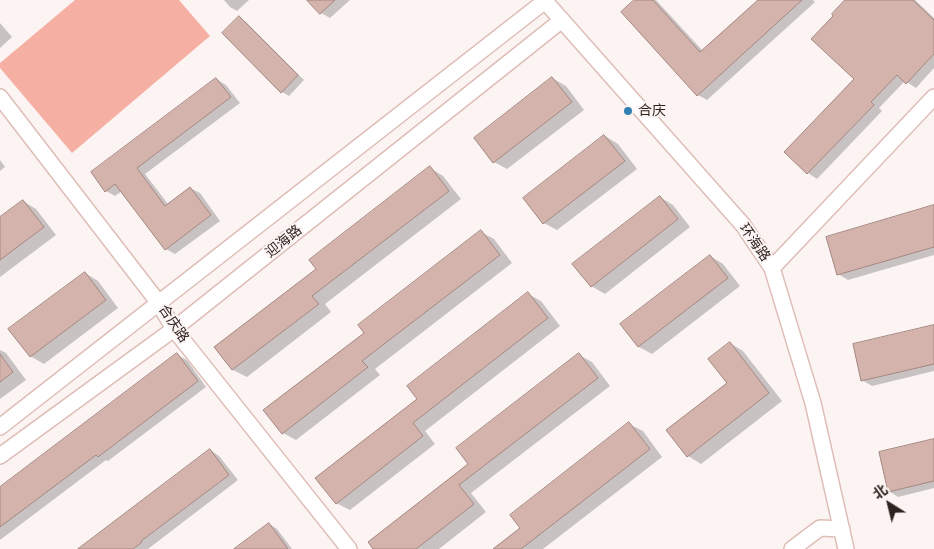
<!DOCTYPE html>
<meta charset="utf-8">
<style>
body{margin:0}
#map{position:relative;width:934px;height:549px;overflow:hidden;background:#fbf4f3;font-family:"Roboto Condensed","Noto Sans SC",sans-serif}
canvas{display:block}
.north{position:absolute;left:864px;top:479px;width:50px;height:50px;-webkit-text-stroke:4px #fbf4f3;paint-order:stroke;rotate:324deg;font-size:14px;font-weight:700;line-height:20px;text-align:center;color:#2f2321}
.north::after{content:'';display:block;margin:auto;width:18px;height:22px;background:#2f2321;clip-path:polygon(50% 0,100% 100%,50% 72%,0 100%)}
</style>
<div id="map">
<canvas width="934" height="549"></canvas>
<div class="north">北</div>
</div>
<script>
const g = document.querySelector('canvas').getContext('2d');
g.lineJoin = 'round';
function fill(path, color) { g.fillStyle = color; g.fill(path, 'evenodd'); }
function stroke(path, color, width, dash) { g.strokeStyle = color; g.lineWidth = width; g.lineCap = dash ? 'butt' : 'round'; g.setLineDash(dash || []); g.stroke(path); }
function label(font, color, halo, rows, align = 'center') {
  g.font = font + ' "Roboto Condensed","Noto Sans SC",sans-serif'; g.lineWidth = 4; g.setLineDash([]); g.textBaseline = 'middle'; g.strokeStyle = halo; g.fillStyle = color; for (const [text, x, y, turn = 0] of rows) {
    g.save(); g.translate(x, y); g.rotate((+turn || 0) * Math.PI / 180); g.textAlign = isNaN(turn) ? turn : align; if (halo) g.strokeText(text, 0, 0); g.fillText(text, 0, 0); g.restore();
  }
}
fill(new Path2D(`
 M75,0H179L210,36L72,153L0,68V63Z`), '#f6b0a3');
fill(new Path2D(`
 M224,0H249L237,11L230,7Z
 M309,0H350L330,18L321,13Z
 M635,0H656L703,51L760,0H813L815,2L707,100L698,95Z
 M847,0H915L934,18V68L916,88L905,81L879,108L882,111L817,179L808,173L786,152L856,79Z
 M239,18L246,22L304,80L289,96L282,92Z
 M0,23L12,37L0,48Z
 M552,78L566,86L584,110L507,169L494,162Z
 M216,79L226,85L240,103L145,174L168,204L190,188L200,193L220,221L175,254L166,249L122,191L115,196L106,191Z
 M605,136L618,144L637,169L557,230L544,223Z
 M0,160L5,167L0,171Z
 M430,168L443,176L461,199L325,304L331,312L247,377L233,370L216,348L318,269Z
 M660,197L673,205L690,227L605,294L591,286Z
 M23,201L36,209L56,235L0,277V218Z
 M934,206V255L848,280L838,274Z
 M481,232L494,239L512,263L375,369L380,375L296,440L283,433L365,333Z
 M710,256L723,264L740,286L652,354L639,347L622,324Z
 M85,273L98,281L118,308L44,364L30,356Z
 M528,294L541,301L560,326L425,431L435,444L350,510L336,503L419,399Z
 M934,327V371L872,386L862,380Z
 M730,343L743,351L782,401L701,464L688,456L728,383Z
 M0,350L6,353L26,380L0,399Z
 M177,355L187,360L206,387L108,461L106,460L0,540V489Z
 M579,355L592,362L610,386L471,493L486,512L439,549H375L470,465Z
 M629,424L643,431L662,457L543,549H495L522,529Z
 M934,440V488L898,497L889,491Z
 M210,450L219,456L238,480L148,549H80Z
 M269,524L277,529L292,549H236Z`), '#0003');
const building = new Path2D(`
 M307,0H335L320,14Z
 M634,0H653L700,52L758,0H802L697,96L621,12Z
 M845,0H913L934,20V54L906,84L897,75L871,102L874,105L807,174L784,152L854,79L811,39L833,16L832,14Z
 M239,16L298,75L281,93L222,33Z
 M552,77L572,102L493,163L474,138Z
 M216,78L231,97L137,168L165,206L190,187L211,215L165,250L115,184L105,192L91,172Z
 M604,135L625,161L543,224L523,198Z
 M430,166L449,191L312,296L319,304L232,370L214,347L316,269L309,260Z
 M660,196L678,219L591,287L572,264Z
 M23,200L44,227L0,260V217Z
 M934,205V247L837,275L826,237Z
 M481,230L500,255L362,361L368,367L282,434L263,410L364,333L358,325Z
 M710,255L728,278L638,347L620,324Z
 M85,272L106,300L30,357L8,329Z
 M528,292L548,318L413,423L423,436L336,504L315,478L417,399L407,386Z
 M934,325V364L861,381L853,344Z
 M730,342L769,393L687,457L666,430L727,383L708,359Z
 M177,353L198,381L98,457L96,455L0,527V487Z
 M579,353L598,378L459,485L474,504L416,549H373L368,542L468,464L456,448Z
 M0,354L13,372L0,382Z
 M629,422L650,449L521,549H493L520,528L510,515Z
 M934,439V481L888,492L879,452Z
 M210,449L229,475L141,541L142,542L133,549H78Z
 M269,523L288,549H234Z`);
fill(building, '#d3b3ac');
stroke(building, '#a58680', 1);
const minor = new Path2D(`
 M544,0L743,225L772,268L813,403L846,549
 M0,97L158,302L174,329L349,549
 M772,268L934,97
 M0,427L545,1
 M0,456L174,329L562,20
 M792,549L820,528L842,529`);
stroke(minor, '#debdb7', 18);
stroke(minor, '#fff', 15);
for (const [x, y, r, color] of [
 [628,111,5,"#3280b3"]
]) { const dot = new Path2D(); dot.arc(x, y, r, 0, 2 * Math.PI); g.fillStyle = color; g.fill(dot); stroke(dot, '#fbf4f3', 2); }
label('14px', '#2f2321', '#fbf4f3', [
 ["合庆",638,111]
], 'left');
label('14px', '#2f2321', '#fbf4f3', [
 ["迎海路",284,242,-39],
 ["环海路",754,243,55],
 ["合庆路",173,324,56]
]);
</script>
